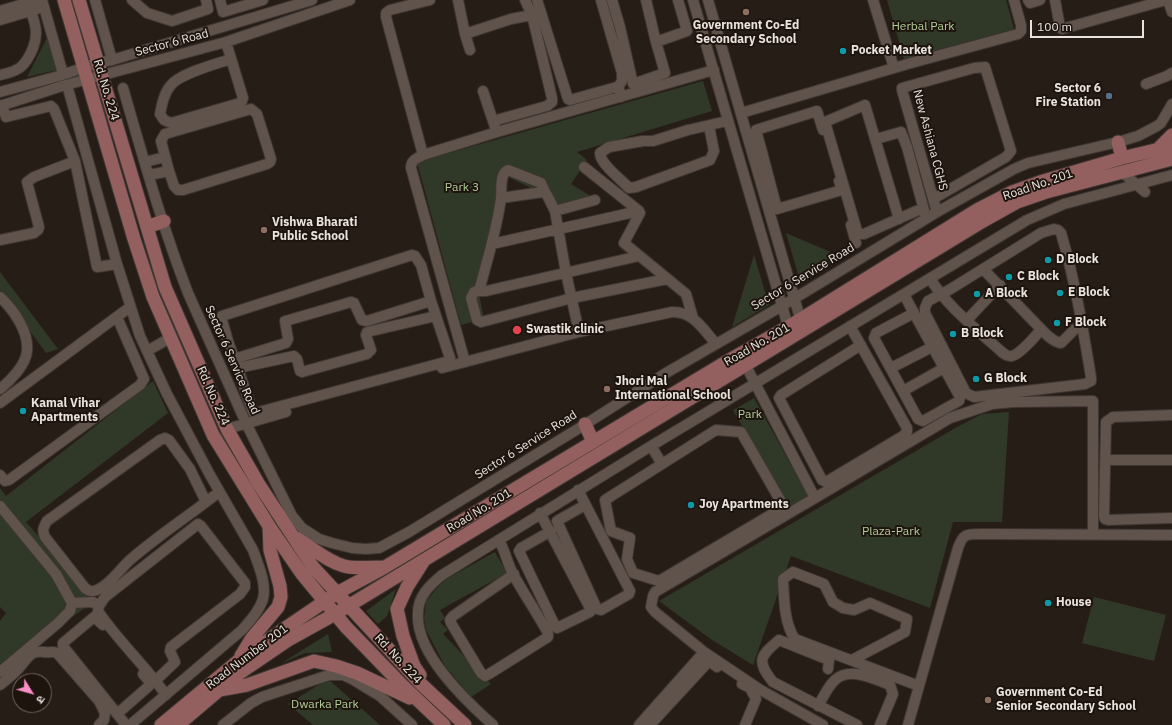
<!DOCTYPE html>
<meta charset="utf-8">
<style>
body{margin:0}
#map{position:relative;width:1172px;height:725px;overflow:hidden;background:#271d17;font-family:"IBM Plex Sans","Noto Sans Devanagari",sans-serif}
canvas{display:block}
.north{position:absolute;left:12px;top:673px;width:40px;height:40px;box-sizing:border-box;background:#1e140e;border:1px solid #6f6661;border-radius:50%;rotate:127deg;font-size:11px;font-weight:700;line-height:16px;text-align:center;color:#e9e2dd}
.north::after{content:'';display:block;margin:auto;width:14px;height:18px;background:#fa8fc6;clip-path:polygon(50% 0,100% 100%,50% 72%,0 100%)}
.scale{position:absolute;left:1030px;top:20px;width:114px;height:18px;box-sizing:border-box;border:2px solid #e9e2dd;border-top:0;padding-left:5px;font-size:12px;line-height:14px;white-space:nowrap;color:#e9e2dd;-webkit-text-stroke:3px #1e140e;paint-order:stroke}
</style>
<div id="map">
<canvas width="1172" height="725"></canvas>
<div class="north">उ</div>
<div class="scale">100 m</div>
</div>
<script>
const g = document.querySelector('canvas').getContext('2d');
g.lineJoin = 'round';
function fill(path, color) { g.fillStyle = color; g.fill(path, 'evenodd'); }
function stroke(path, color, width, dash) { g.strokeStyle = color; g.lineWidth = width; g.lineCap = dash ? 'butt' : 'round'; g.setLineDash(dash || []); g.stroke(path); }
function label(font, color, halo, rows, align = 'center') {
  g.font = font + ' "IBM Plex Sans",sans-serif'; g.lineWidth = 4; g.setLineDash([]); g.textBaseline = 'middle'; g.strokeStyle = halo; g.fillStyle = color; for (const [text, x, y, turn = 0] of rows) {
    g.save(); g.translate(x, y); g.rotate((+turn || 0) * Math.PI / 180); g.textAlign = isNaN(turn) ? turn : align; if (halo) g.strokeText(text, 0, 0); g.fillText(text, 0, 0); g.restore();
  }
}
fill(new Path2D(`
 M887,0H1006L1014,29L904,59Z
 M48,36L57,70L27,77Z
 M703,81L712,111L577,152L587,160L571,184L597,200L557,208L539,192L504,175L479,294L484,319L461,325L417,162Z
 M786,233L842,257L801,284Z
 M754,255L769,305L732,327Z
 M0,272L58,349L46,353L0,290Z
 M153,381L168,413L26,522L95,601L46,635L0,674V621L6,613L0,607V488L6,496Z
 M754,398L810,499L790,510L733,410Z
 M1009,412L1002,522H953L930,608L791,556L753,665L712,640L659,601L957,427L982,414Z
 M495,552L507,573L440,610L445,618L440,622L448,630L443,634L491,684L471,697L445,666L426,630L424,618L426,602L436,589L446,579Z
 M396,589L387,616L378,624L366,611Z
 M1094,597L1166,615L1154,661L1082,643Z
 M328,634L332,652L305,653L280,664Z
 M328,679L380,725H313L288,704Z`), '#303928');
const minor = new Path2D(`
 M42,0L63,74
 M95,0L112,60
 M132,0L147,13L172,21L208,9L206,0
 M220,0L223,12L263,0
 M458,0L465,34L470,50
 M525,0L532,15
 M537,0L568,99L570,100L617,87L619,89L621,97
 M601,0L622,73V81L618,87
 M612,0L620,27L633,84L665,73L656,42
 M646,0L656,42L687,31L678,0
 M693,0L790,333
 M708,0L802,325
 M873,0L894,68
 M1028,0L1030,3L1040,0
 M1055,0L1060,27L1062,29L1166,0
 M1168,0L1172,12
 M0,11L37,0
 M0,20L37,9
 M465,34L511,19L532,15L552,98V102L547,106L493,121
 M226,42L243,98L242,101L240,103L171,123L164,120L160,114C162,104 164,93 171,85C181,73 216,64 231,59
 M0,75C19,71 25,67 33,48C35,43 36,38 36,33C36,25 33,18 31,11
 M1146,84L1167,76L1172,73
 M67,85L117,264L140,336L167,394L210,475L253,550C258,564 267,584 263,599C259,611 250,621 242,630L130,725
 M123,88C143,157 162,226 188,293L246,423L292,516L302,528L319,539L332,543L352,548L366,549L379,548L409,532L581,427L666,373L782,306L937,212L1014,169L1028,163L1118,142L1138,136L1157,126L1161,123L1172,104
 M483,91L495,127
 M0,92L59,76L97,63L112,60L312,0
 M2,105L6,117L51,106L54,109L75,161L97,267L117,264
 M0,106L62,86L226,42L350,0
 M741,113L911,63L1018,34L1021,31V25L1014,0
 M709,126L714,151L710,160L636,187L629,188C621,179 600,164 600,153L609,147L643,141H653L688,130L727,121
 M876,139L901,132L907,147L925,214
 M762,152L756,130L817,111L823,130
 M423,155L386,17V13L390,10L430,0
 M753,155L762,152L777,209L842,190L839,181
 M145,162L165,157
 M584,167L639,211L640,213L624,243L686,294L693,318
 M1122,172L1145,192
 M149,175L169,171L161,141L165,134L251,109L257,114L271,159L270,162L267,164L183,190H178L174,186L169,171
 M545,192L541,183L508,170C499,174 502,189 501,198C497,229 487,261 479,291H486L639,256
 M501,198L543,192L547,195L555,211L566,273L579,332
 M933,199L1006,157L1011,151L985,67L974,68L902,88V90L937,212
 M555,211L595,200
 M899,219L865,105L825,122L857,231L860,234H864L923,208
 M851,225L856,243
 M1054,229L1058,230L1061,233C1075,280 1083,329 1091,377V381L1085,384L974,397L966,393L925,313V308L928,301L949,290L1041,233Z
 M0,240L34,233L38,230L39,227L27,182L34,177L75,161
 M492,244L639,211
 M412,255L415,256L421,265L431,301L450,358L449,361L255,413L253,412L228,341L222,320V316Z
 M930,278C945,305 980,332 1003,353C1006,355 1008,357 1012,356C1020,354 1036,336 1041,329L983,269
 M479,291L474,292L471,298L477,320L481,322L572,298L667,279
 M904,294L909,304L960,397L959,401L923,421L918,419L874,338L876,333L914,313
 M0,297C14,310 29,332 27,351C26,365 10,381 0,389
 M967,320L1000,285
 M850,326L907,428V432L903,436L826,482L822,480L779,398L781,395L861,345
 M1041,329C1046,334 1053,342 1061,343L1075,329L1082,325
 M147,351L170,338
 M234,359L286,343L288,339L285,321L289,320L351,302L354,303L361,318L362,320L367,321L431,301
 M465,362L411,168C411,160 417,158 423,155L497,132L714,70
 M746,366L815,498L655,592L653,596L651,607L655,612L704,652L759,689L823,725
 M238,368L294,356L297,359L300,371L302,372L367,354L371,350L366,335L367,332L436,316
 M442,368L579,332L672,312C693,311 704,330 716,344
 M891,368L932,347
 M903,391L944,368
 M0,403L130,307
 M1172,415L1113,417L1106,422L1104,516L1105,519L1108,520L1172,518
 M227,429L286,412
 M651,446L662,464L716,430L741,432L784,507L659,581L633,573L627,559L630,538L611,531L605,500L662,464
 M1105,460H1172
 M0,475L5,481L9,480L140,385L144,379L117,317
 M578,490L630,591L629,594L601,610L597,609L557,521L585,505
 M815,498L950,418L992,404L1013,402L1093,401V535
 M206,502L190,469L169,440L165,438L160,440L47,521C43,528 42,530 45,537L85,588C90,592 93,592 99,589C111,583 120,569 130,560C154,539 181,521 206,502L219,492
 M0,506L56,574L72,603L70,611L58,623L0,672
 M540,513L591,610L590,612L557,628L555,626L519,551L521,548L551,531
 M499,540C505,551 507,562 513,574C524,594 537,613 548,633V637L489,674L485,676L481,673L451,623L450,620L453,616L514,574
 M72,603L93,602L99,606
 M103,625L94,617L63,643V646L126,725
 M852,660L905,632L907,619L870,603L854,610L843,608L833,602L824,584L793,572L783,579C784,597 784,624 795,639L919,686
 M828,669L829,660L779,640C760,656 756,661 773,682L857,725
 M155,681L175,662L170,651L171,647L240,594L245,587V583L201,526L198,524L105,597L99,606L98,611C118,641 145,665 166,695
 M742,684L750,688L756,699L745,725
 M0,685C6,680 14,674 19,668C28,658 30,650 44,652C49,653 52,651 57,653L99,701L105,713L104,720L99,725
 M818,706C823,698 828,686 835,680C850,666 874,679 890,685L893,694L880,725
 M117,714L149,686V681L143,674
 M223,725L251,703L262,697L329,675H343L352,679L380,696L412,725
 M493,725C466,701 415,653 418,613C418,596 430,585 442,575L651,446L1027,220L1064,204L1172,175
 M639,725L704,652
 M650,725L709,661L717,667
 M908,725L958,548C963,534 966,534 980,534L1172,535`);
const major = new Path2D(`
 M64,0L134,239L153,297L213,435L269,526L302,574L346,627L401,684L444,725
 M79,0L165,287L227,429L258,483L313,567L421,684L465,725
 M1118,142L1122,158
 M1157,150L1172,135
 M147,227L164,221
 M585,424L593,442
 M296,538C312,547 326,561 344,566C353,569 374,567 384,567
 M241,656L252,638L278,607L281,597L280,586L270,550L269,526
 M420,675L414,666L403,636L397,609L407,587L423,562
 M219,690L247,685L314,661L336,666L357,673L410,698
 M161,725L238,661L281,631L337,593L385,567L726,362L793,324L977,210L1012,192L1040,182L1122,158L1172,146
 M178,725L238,674L288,640L335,614L983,221L1017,202L1046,192L1172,159`);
stroke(minor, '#403733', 12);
stroke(major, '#403733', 15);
stroke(minor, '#5f534c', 10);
stroke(major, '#94605f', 13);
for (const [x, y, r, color] of [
 [746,12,4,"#8d6e63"],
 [843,51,4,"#0f9aa8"],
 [1109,96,4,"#5c6f8a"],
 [264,230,4,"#8d6e63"],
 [1048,260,4,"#0f9aa8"],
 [1009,277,4,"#0f9aa8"],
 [1060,293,4,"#0f9aa8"],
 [977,294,4,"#0f9aa8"],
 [1057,323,4,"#0f9aa8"],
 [517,330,5,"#e0444e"],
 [953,334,4,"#0f9aa8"],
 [976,379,4,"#0f9aa8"],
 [607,389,4,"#8d6e63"],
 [23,411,4,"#0f9aa8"],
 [691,505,4,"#0f9aa8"],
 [1048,603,4,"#0f9aa8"],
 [988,700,4,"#8d6e63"]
]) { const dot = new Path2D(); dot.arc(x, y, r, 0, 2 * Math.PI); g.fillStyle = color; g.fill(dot); stroke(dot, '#1e140e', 1.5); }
label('bold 12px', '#e9e2dd', '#1e140e', [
 ["Government Co-Ed",746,26,"center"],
 ["Secondary School",746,40,"center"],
 ["Pocket Market",851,51],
 ["Sector 6",1101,89,"right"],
 ["Fire Station",1101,103,"right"],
 ["Vishwa Bharati",272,223],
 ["Public School",272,237],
 ["D Block",1056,260],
 ["C Block",1017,277],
 ["E Block",1068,293],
 ["A Block",985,294],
 ["F Block",1065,323],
 ["Swastik clinic",526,330],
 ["B Block",961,334],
 ["G Block",984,379],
 ["Jhori Mal",615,382],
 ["International School",615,396],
 ["Kamal Vihar",31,404],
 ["Apartments",31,418],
 ["Joy Apartments",699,505],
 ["House",1056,603],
 ["Government Co-Ed",996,693],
 ["Senior Secondary School",996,707]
], 'left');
label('12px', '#b1cd98', '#1e140e', [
 ["Herbal Park",923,27],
 ["Park 3",462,188],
 ["Park",750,415],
 ["Plaza-Park",891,532],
 ["Dwarka Park",325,705]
]);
label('12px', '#e9e2dd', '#1e140e', [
 ["Sector 6 Road",172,43,-15],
 ["Rd. No. 224",106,90,73],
 ["New Ashiana CGHS",930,140,75],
 ["Road No. 201",1038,185,-19],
 ["Sector 6 Service Road",803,277,-31],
 ["Road No. 201",757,345,-30],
 ["Sector 6 Service Road",232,360,66],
 ["Rd. No. 224",213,396,66],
 ["Sector 6 Service Road",526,445,-32],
 ["Road No. 201",479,511,-31],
 ["Road Number 201",247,657,-37],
 ["Rd. No. 224",398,659,47]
]);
</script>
